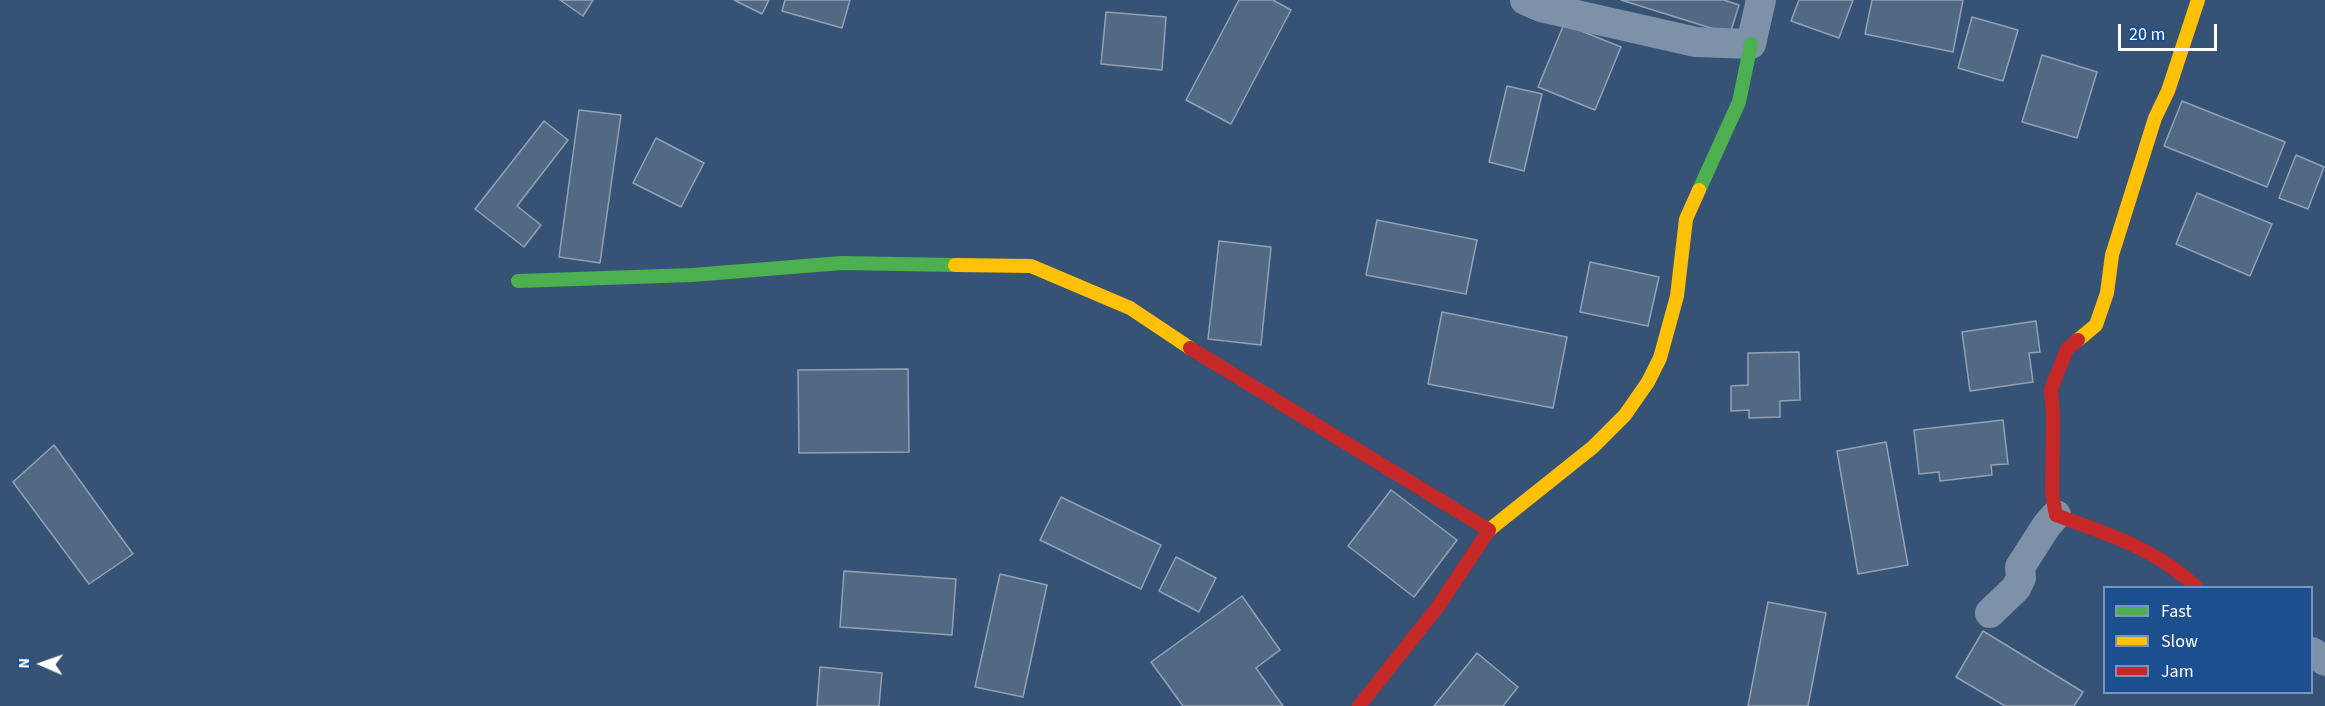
<!DOCTYPE html>
<style>
body{margin:0}
#map{position:relative;width:2325px;height:706px;overflow:hidden;background:#365274;font-family:"Source Sans 3",sans-serif}
canvas{display:block}
.legend{position:absolute;left:2103px;top:586px;width:210px;height:108px;box-sizing:border-box;background:#1b4f8f;border:2px solid #7695bc;margin:0;padding:8px 10px;list-style:none;font-size:18px;color:#fff}
.legend li{display:flex;align-items:center;gap:12px;height:30px}
.legend b{width:30px;border:2px solid #7695bc}
.north{position:absolute;left:12px;top:634px;width:60px;height:60px;-webkit-text-stroke:4px #1b4f8f;paint-order:stroke;rotate:272deg;font-size:16px;font-weight:700;line-height:24px;text-align:center;color:#fff}
.north::after{content:'';display:block;margin:auto;width:21px;height:27px;background:#fff;clip-path:polygon(50% 0,100% 100%,50% 72%,0 100%)}
.scale{position:absolute;left:2118px;top:24px;width:99px;height:27px;box-sizing:border-box;border:3px solid #fff;border-top:0;padding-left:8px;font-size:18px;line-height:21px;white-space:nowrap;color:#fff;-webkit-text-stroke:4px #1b4f8f;paint-order:stroke}
</style>
<div id="map">
<canvas width="2325" height="706"></canvas>
<ul class="legend">
<li><b style="height:8px;background:#4caf50"></b>Fast</li>
<li><b style="height:8px;background:#ffc107"></b>Slow</li>
<li><b style="height:8px;background:#c62828"></b>Jam</li>
</ul>
<div class="north">N</div>
<div class="scale">20 m</div>
</div>
<script>
const g = document.querySelector('canvas').getContext('2d');
g.lineJoin = 'round';
function fill(path, color) { g.fillStyle = color; g.fill(path, 'evenodd'); }
function stroke(path, color, width, dash) { g.strokeStyle = color; g.lineWidth = width; g.lineCap = dash ? 'butt' : 'round'; g.setLineDash(dash || []); g.stroke(path); }
const building = new Path2D(`
 M560,0H593L583,16Z
 M734,0H769L762,14Z
 M785,0H850L842,28L782,11Z
 M1239,0H1273L1291,10L1231,124L1186,100Z
 M1621,0H1724L1739,5L1730,34Z
 M1799,0H1853L1839,38L1791,21Z
 M1872,0H1963L1953,52L1865,34Z
 M1106,12L1166,17L1162,70L1101,64Z
 M1972,17L2018,30L2003,81L1958,68Z
 M1564,24L1621,47L1595,110L1538,87Z
 M2042,55L2097,72L2077,138L2022,122Z
 M1507,86L1542,94L1524,171L1489,162Z
 M2182,101L2285,142L2267,187L2164,146Z
 M579,110L621,115L600,263L559,257Z
 M544,121L568,140L517,206L541,225L524,247L475,209Z
 M656,138L704,163L681,207L633,183Z
 M2296,155L2324,167L2308,209L2279,198Z
 M2197,193L2272,224L2250,276L2176,244Z
 M1377,220L1477,240L1466,294L1366,275Z
 M1219,241L1271,247L1261,345L1208,339Z
 M1590,262L1659,277L1648,326L1580,312Z
 M1442,312L1567,337L1553,408L1428,384Z
 M2036,321L2040,352L2029,353L2033,382L1970,391L1962,332Z
 M1799,352L1800,400L1780,401V417L1749,418V410L1731,411V386L1748,385V353Z
 M908,369L909,452L799,453L798,370Z
 M2003,420L2008,464L1991,465L1992,475L1940,481L1939,472L1919,474L1914,430Z
 M1886,442L1908,565L1858,574L1837,451Z
 M54,445L133,554L89,584L13,482Z
 M1391,490L1457,540L1414,597L1348,546Z
 M1061,497L1161,545L1141,589L1040,540Z
 M1176,557L1216,578L1199,612L1159,591Z
 M844,571L956,579L952,635L840,627Z
 M1000,574L1047,585L1023,697L975,687Z
 M1242,596L1280,650L1256,668L1283,706H1183L1151,662Z
 M1768,602L1826,613L1808,706H1748Z
 M1983,631L2083,692L2074,706H2005L1956,677Z
 M1477,653L1518,687L1503,706H1434Z
 M820,667L882,673L879,706H817Z`);
fill(building, '#526984');
stroke(building, '#92a2b6', 1.5);
stroke(new Path2D(`
 M1525,0L1541,7L1696,42L1751,44L1761,0
 M1990,613L2016,588L2021,578L2020,567L2047,525L2056,515
 M2312,652L2325,661`), '#7d92a8', 30);
stroke(new Path2D(`
 M1699,190L1739,102L1751,44
 M518,281L692,275L842,263L955,265`), '#4caf50', 14);
stroke(new Path2D(`
 M955,265L1031,266L1130,308L1190,348
 M2078,340L2096,325L2107,293L2112,255L2155,118L2168,91L2198,0
 M1489,530L1593,447L1625,415L1648,382L1660,358L1677,296L1686,219L1699,190`), '#ffc107', 14);
stroke(new Path2D(`
 M2078,340L2067,349L2051,389L2053,417L2052,494L2056,515C2107,534 2158,549 2197,588
 M1190,348L1489,530L1437,608L1359,706`), '#c62828', 14);
</script>
